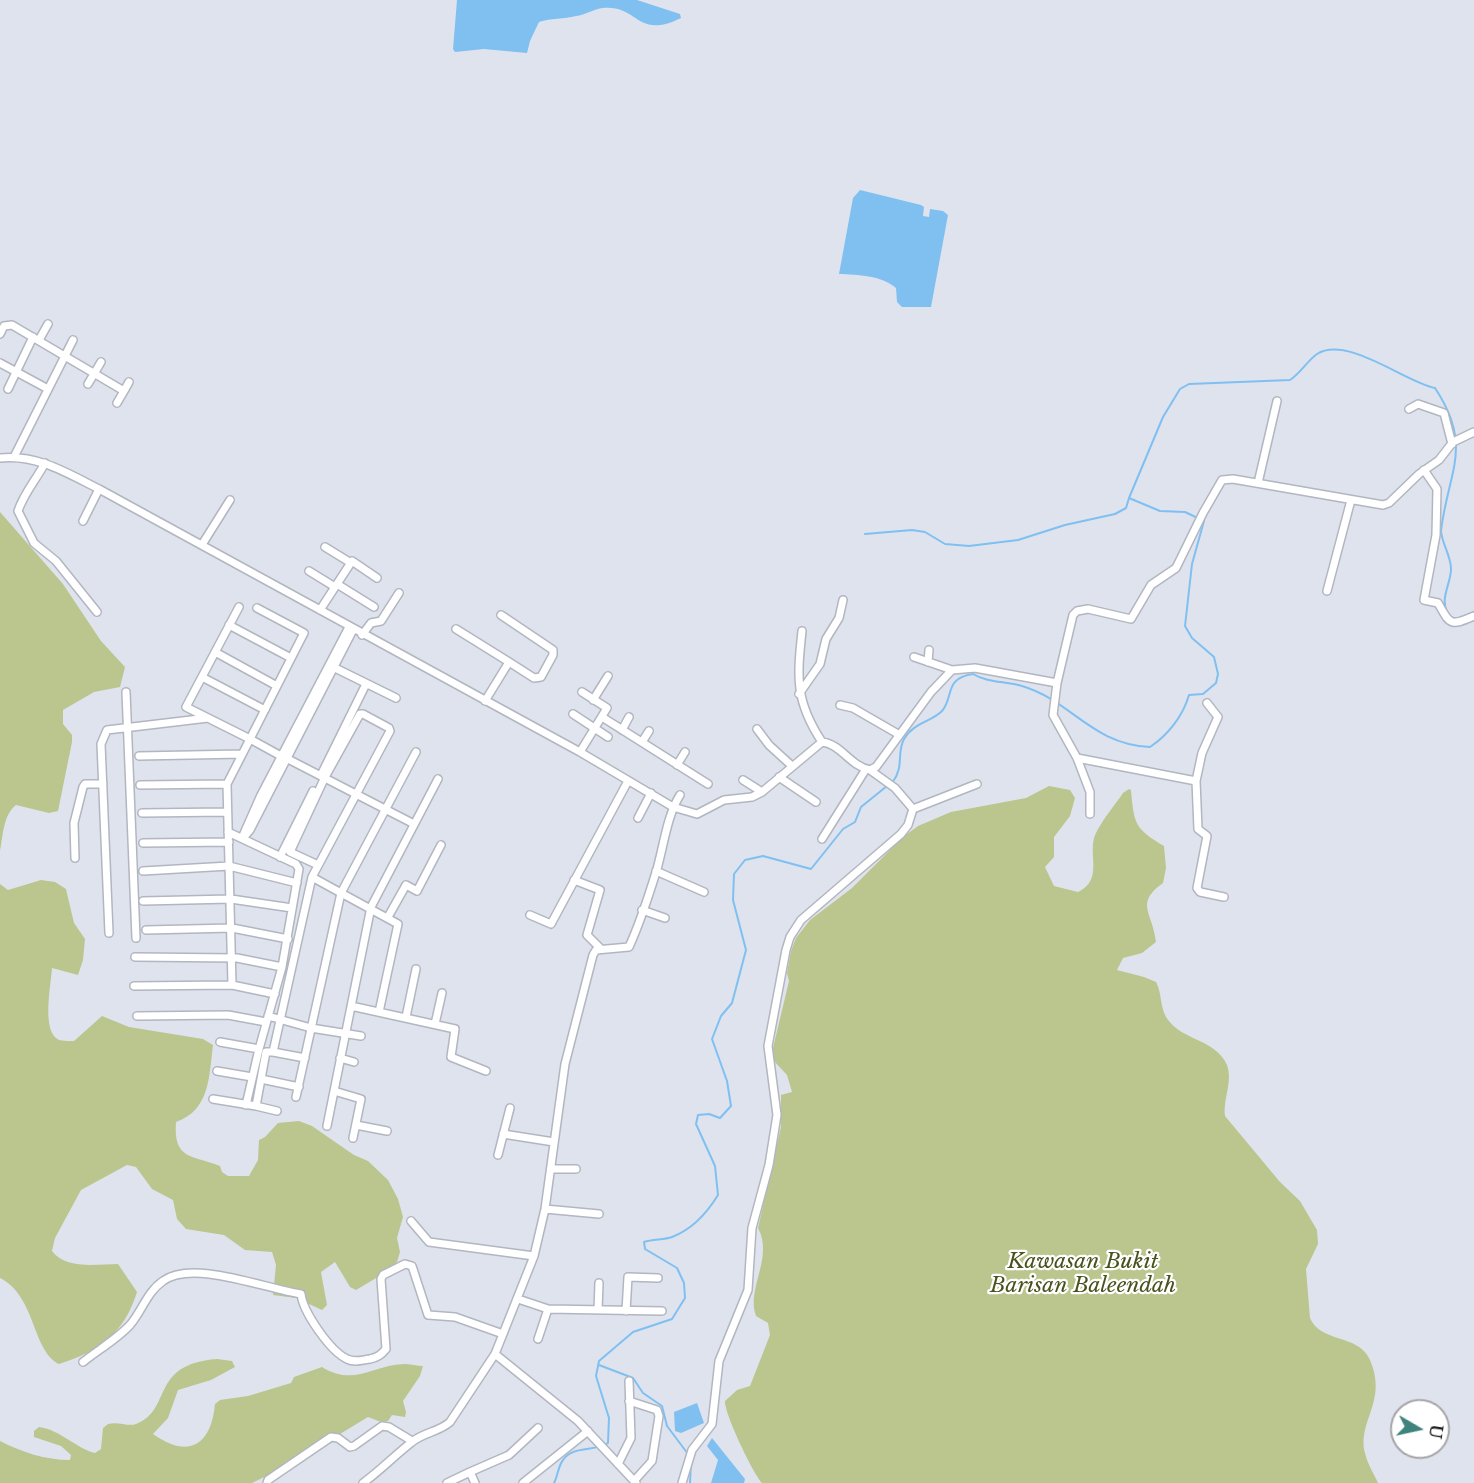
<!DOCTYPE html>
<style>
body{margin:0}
#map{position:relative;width:1474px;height:1483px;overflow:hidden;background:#dfe3ee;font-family:"Libre Baskerville",serif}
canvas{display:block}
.north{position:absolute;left:1390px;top:1399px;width:60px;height:60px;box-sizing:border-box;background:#fff;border:2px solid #a6a6a8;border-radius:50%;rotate:99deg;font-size:16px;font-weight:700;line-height:24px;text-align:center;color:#202125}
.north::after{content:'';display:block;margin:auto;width:21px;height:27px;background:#3e847c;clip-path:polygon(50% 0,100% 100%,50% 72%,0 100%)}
</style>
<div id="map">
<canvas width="1474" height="1483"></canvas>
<div class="north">U</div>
</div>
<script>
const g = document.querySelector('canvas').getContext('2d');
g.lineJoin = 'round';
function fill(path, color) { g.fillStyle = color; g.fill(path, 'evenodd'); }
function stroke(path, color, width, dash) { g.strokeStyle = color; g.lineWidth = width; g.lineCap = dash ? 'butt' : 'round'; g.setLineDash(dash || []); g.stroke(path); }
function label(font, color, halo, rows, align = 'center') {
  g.font = font + ' "Libre Baskerville",serif'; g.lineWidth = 4.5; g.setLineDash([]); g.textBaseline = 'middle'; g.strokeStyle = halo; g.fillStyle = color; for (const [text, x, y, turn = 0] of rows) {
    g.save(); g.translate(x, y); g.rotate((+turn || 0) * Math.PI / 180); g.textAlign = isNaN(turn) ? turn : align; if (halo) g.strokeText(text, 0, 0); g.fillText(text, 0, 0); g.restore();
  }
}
fill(new Path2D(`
 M0,512L63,584L101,641L125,667L120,687L94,692L63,710V724L72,735V742L58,811L49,813L16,805C3,815 3,836 0,851Z
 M1049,786L1070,790L1075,798L1070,816L1054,837V857L1045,867L1054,886L1078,892C1105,879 1086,853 1096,833C1103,819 1114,806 1123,793L1129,789L1131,790C1134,824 1135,829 1164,846L1166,868L1163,883C1134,904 1153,912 1156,942L1142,953L1123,958L1117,970L1144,977L1156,982C1163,995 1159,1009 1169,1021C1183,1040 1216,1040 1227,1065C1233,1082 1223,1098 1225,1116L1280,1182L1300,1201L1317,1230L1318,1244L1306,1269L1310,1318C1321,1343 1357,1334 1369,1358C1389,1401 1357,1420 1365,1453C1367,1463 1374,1474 1378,1483H762C753,1473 724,1413 725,1401L737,1390L750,1386L770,1335L768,1323L756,1316C746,1288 774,1258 758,1228L781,1127V1095L792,1092L787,1075L773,1060L772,1052L789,981L787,973L791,951L796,938L810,920L852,888L903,837L918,826L951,812L1026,798Z
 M41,880L55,882L66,889L74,923L85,939L83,960L78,975L52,968C51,985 41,1032 59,1040C63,1041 70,1041 74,1041L102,1016L129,1027L203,1039L213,1045C209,1077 210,1110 176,1122C173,1160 192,1155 220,1166L222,1172L228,1176H249L258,1160L259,1140L265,1137L278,1123L299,1121L312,1126L354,1155L368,1161L388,1180L398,1199L403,1217L397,1238L400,1252L397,1262L388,1271L356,1290L350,1287L335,1262L321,1272L327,1305L322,1310L296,1298L273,1295L276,1265L272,1252L245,1250L224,1235L186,1229L177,1219L173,1200L152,1189L136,1167L127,1165L81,1190L55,1238L52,1251C66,1270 97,1264 118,1264L137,1292C124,1334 99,1351 59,1364C32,1351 36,1296 0,1278V884L8,890Z
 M217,1359L232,1361L235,1367L211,1380L178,1390L168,1418L153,1434C188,1459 211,1446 215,1404L220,1400L248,1396L291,1383L294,1377L322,1367C354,1387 372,1365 404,1364C410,1364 417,1366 423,1366L420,1376L403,1401L406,1412L405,1417L392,1415L388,1421L381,1422L368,1417L289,1465L252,1483H0V1441C21,1452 46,1460 70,1460L71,1455L61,1446L34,1437V1431L39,1427C61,1430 75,1448 95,1453L101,1449L103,1428L108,1424C118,1421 128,1427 136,1424C173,1410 149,1364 217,1359Z`), '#bac68e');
fill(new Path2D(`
 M457,0H637L680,14L681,18C636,40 639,5 603,8C594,9 585,15 576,16C564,19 551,18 539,22L530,41L527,53L484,49L455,52L453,49Z
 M860,190L921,205L924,207L923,216L929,217L930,209L943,211L948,215L931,307H902L897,302L896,288C881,275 858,275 839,274L853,198Z
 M697,1403L704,1423L681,1433L675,1431L674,1412Z
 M712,1438L745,1479L744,1483H711L718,1460L707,1446Z`), '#7fc0f1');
stroke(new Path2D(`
 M865,534L912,530L925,532L945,544L969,546L1018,540L1065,525L1115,514L1126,508L1129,498
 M1450,617L1457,619L1474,612
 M892,783C905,766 896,754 904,739C913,723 931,722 942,711C954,697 944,678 973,674C988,683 1005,681 1022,686C1072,701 1091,744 1150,747C1168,735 1183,716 1189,695L1203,694L1216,683L1218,674L1214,657L1192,638L1185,626L1192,564L1204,521L1185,512L1160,511L1129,498L1163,417L1180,389L1189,384L1290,380C1301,373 1307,361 1317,354C1347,335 1405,382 1435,388C1474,447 1448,471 1441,531C1442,544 1451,556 1451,569C1451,583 1440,598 1447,612
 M599,1365L633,1378L643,1393L662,1406L667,1426L688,1454
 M554,1483C558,1476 558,1466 563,1460C573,1445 595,1452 608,1443L609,1418L596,1376L599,1361L633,1332L672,1319L685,1298L684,1283L677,1268L645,1249L644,1242C653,1239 664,1240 672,1237C693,1229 707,1213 718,1195L715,1166L696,1124L698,1115L709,1114L720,1118L731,1106L727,1081L712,1039L721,1016L732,1003L746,950L733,900L734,874L745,860L763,856L811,869L843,829L855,822L861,807L887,786
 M690,1483L691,1462`), '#7fc0f1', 2);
const minor = new Path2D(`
 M0,334L4,326L12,325L124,391L129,382
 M39,340L48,324
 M0,363L48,389
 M88,384L101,362
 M8,389L33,337
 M117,403L124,391
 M1409,409L1418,404L1444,413L1452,444
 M15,455L73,340
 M0,458C37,454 67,473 99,489L580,752L673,807L697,814L724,800L752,797L762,792L822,742C841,744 850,766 870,770L876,767L931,692L952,670L975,668L1057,683L1073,615L1077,611L1088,609L1131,619L1151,585L1176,568L1203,513L1222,480L1233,479L1383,505L1389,503L1419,474L1439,460L1453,442L1474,432
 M45,463C36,480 24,493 18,511L34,543L56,561L97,612
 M1424,470L1437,489L1436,535L1424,600L1438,603C1450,624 1449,627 1474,616
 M1258,483L1277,401
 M83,521L99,489
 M203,543L230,500
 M325,547L351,563
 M309,571L335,587
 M337,584L374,607
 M1327,591L1351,500
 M320,610L352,561L377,578
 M501,615L553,650V655L541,677L534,678L509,662
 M229,625L291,658
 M456,629L509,662L485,701
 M802,631C797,678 795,701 822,742
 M362,635L371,623L381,621L399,593
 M215,652L277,686
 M914,657L952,670
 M928,662L929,650
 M331,666L396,698
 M202,677L265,710
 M1057,683L1053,715L1077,758L1090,792V814
 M126,692L136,938
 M799,694L820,664L826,639L839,618L843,600
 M593,700L608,676
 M1207,703L1218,717L1202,753L1196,781L1198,829L1207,836L1197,888L1200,892L1224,897
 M840,705L853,708L898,734
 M573,714L608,737
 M602,717L708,784
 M208,718L186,707L239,607
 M757,729L769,745L792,766
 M622,730L629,717
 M642,742L649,731
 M580,752L607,708L582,692
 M139,756L242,754
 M286,758L414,824
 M1077,758L1196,781
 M677,765L685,752
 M322,773L366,684
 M779,777L816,802
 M743,780L762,792
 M140,785L227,784
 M913,809L977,784
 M142,813L226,812
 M638,818L651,793
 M228,832L296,864L299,869L282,967L259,1049L246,1105
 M244,837L250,830L353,630
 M242,838L261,795L349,627
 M822,839L866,769
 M143,843L229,842
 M280,857L313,791
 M75,858L74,823L83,787L85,784H103
 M143,871L229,866L297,883
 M656,871L704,892
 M574,880L600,890L587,935L601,949
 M143,901L231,899L292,908
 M642,910L665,918
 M530,915L551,924L628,781
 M388,917L406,885L417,891L441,845
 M146,930L232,928L288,939
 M109,933L101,744L107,730L208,718L250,739L304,633L257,608
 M135,957L237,958L282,967
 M232,985L227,784L250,739L281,756
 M134,986L232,985L275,994
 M351,1006L455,1029L451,1057L486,1071
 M379,1012L398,924L341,893L416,752
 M137,1016L228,1015L266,1022
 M268,1016L311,1028L361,1036
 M406,1017L416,969
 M435,1024L442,993
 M220,1042L259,1049
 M273,1052L305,1058
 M340,1058L354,1062
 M217,1071L252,1077
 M261,1079L299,1087
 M334,1091L361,1099L353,1138
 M296,1097L341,893L312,877
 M213,1099L256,1106L266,1052H273L312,877L390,731L389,728L363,714H360L325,777L290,852L318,865
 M256,1106L277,1111
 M356,1125L387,1131
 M327,1126L371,907L438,779
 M503,1134L554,1142
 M498,1155L510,1108
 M551,1169H576
 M545,1209L599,1214
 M411,1221L429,1242L534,1256
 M518,1299L548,1309L662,1311
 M598,1310L599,1283
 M626,1311L628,1277L658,1278
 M538,1339L548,1309
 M83,1362C98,1350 117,1339 130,1325C142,1311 147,1292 163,1281C193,1259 266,1289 301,1294C303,1312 330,1351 347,1359C355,1363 362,1360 370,1359C378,1357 381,1355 386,1349L381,1279L383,1275L405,1264L412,1266L428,1315L455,1317L503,1334
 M629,1401L657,1410L659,1416L652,1461L634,1481
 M618,1464L631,1438L629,1381
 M267,1483L268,1480L331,1437L338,1438L350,1447L354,1446L382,1426L389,1427L412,1441
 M363,1483C381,1470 395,1455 412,1442C424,1432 439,1432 450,1422L495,1354
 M447,1483L470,1472
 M475,1483L470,1472L509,1455L538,1428
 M523,1483L588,1431
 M636,1483L578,1421L495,1354L534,1256L545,1209L565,1064L593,955L596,950L629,947C640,923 649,895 657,869C664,844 667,816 680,795
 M682,1483L692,1450L712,1424L719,1361L748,1290L752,1228L769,1165L777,1115L768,1046L786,950L790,937L801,920L901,834L908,825L913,809L895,788L870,770`);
stroke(minor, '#b2b6c0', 10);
stroke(minor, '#fff', 7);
label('italic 21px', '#49521d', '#fff', [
 ["Kawasan Bukit",1083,1262],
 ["Barisan Baleendah",1083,1286]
]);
</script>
